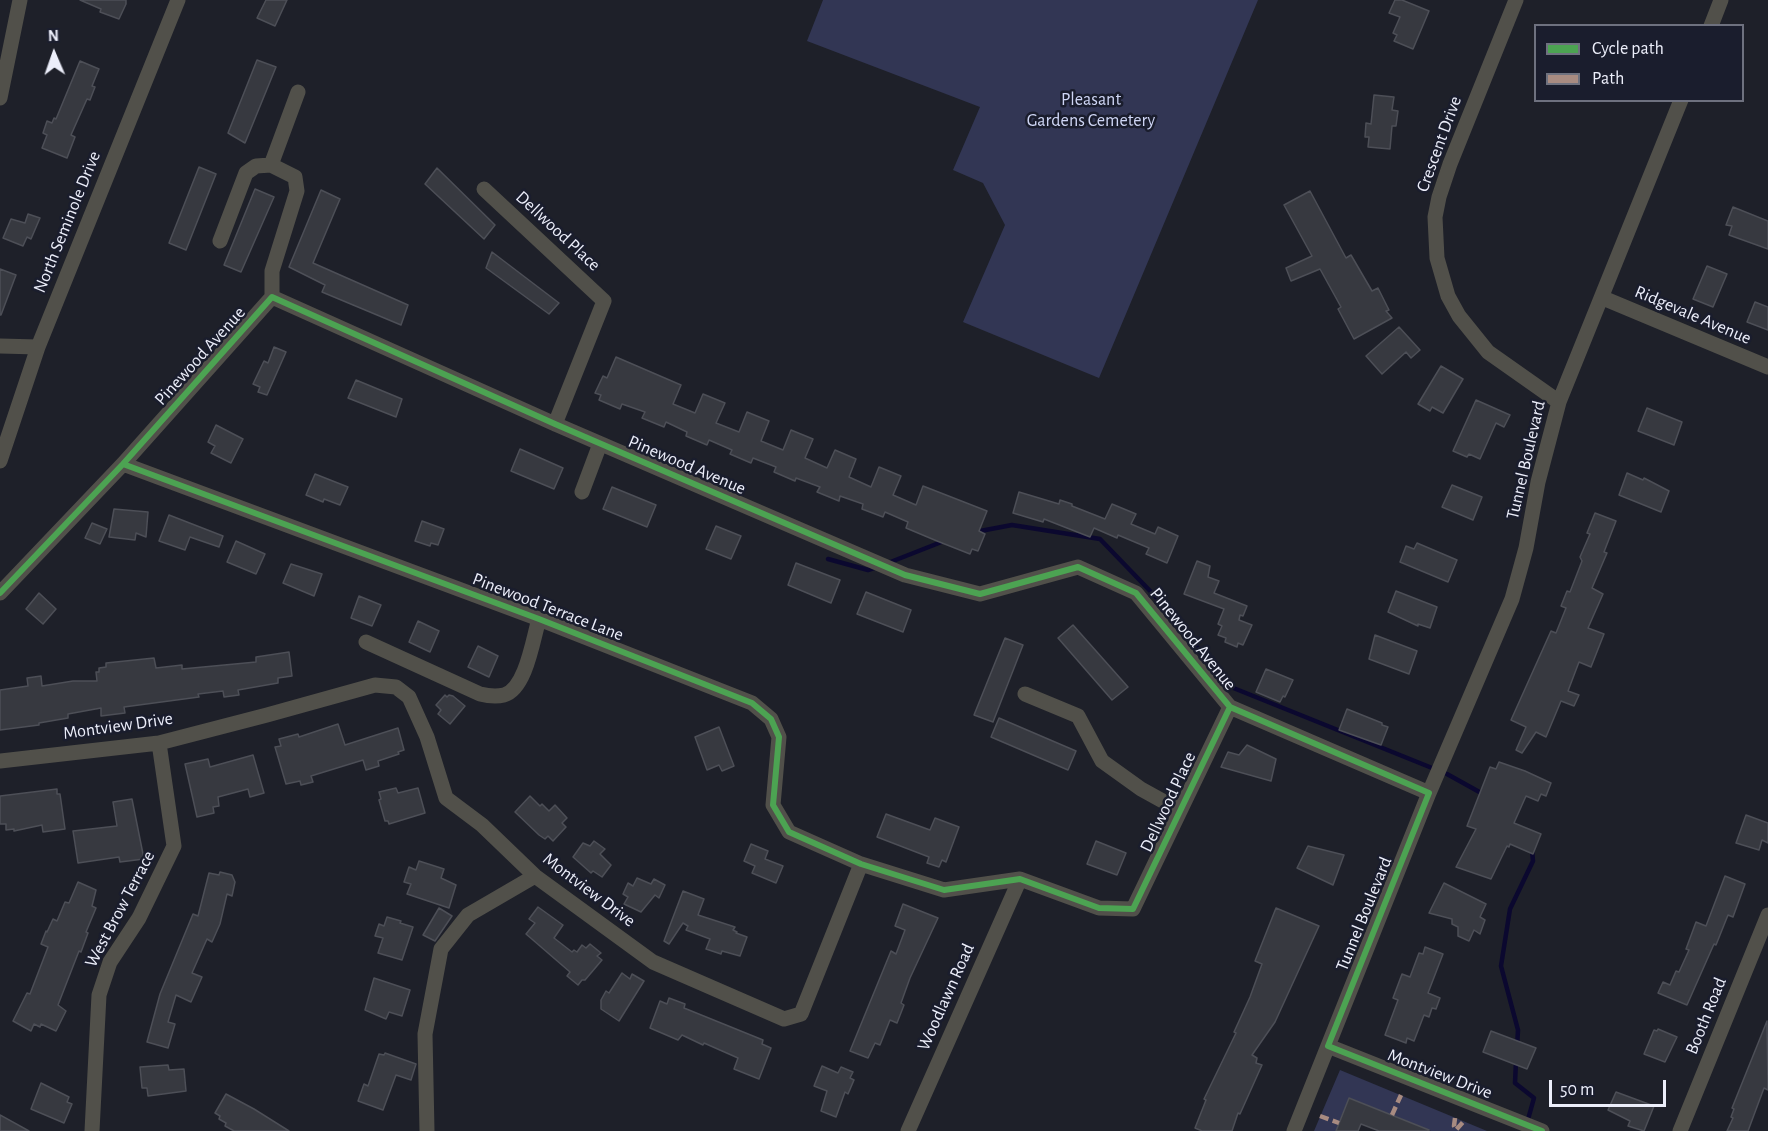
<!DOCTYPE html>
<style>
body{margin:0}
#map{position:relative;width:1768px;height:1131px;overflow:hidden;background:#1e2029;font-family:"Alegreya Sans",sans-serif}
canvas{display:block}
.legend{position:absolute;left:1534px;top:24px;width:210px;height:78px;box-sizing:border-box;background:#1a1d2d;border:2px solid #6e717f;margin:0;padding:8px 10px;list-style:none;font-size:18px;color:#eceefa}
.legend li{display:flex;align-items:center;gap:12px;height:30px}
.legend b{width:30px;border:2px solid #6e717f}
.north{position:absolute;left:24px;top:24px;width:60px;height:60px;-webkit-text-stroke:4px #1a1d2d;paint-order:stroke;rotate:358deg;font-size:16px;font-weight:700;line-height:24px;text-align:center;color:#eceefa}
.north::after{content:'';display:block;margin:auto;width:21px;height:27px;background:#eceefa;clip-path:polygon(50% 0,100% 100%,50% 72%,0 100%)}
.scale{position:absolute;left:1549px;top:1080px;width:117px;height:27px;box-sizing:border-box;border:3px solid #eceefa;border-top:0;padding-left:8px;font-size:18px;line-height:21px;white-space:nowrap;color:#eceefa;-webkit-text-stroke:4px #1a1d2d;paint-order:stroke}
</style>
<div id="map">
<canvas width="1768" height="1131"></canvas>
<ul class="legend">
<li><b style="height:8px;background:#4ca352"></b>Cycle path</li>
<li><b style="height:8px;background:#a88b81"></b>Path</li>
</ul>
<div class="north">N</div>
<div class="scale">50 m</div>
</div>
<script>
const g = document.querySelector('canvas').getContext('2d');
g.lineJoin = 'round';
function fill(path, color) { g.fillStyle = color; g.fill(path, 'evenodd'); }
function stroke(path, color, width, dash) { g.strokeStyle = color; g.lineWidth = width; g.lineCap = dash ? 'butt' : 'round'; g.setLineDash(dash || []); g.stroke(path); }
function label(font, color, halo, rows, align = 'center') {
  g.font = font + ' "Alegreya Sans",sans-serif'; g.lineWidth = 5; g.setLineDash([]); g.textBaseline = 'middle'; g.strokeStyle = halo; g.fillStyle = color; for (const [text, x, y, turn = 0] of rows) {
    g.save(); g.translate(x, y); g.rotate((+turn || 0) * Math.PI / 180); g.textAlign = isNaN(turn) ? turn : align; if (halo) g.strokeText(text, 0, 0); g.fillText(text, 0, 0); g.restore();
  }
}
fill(new Path2D(`
 M823,0H1258L1099,378L963,322L1005,225L983,183L953,170L980,107L807,41Z
 M1340,1070L1487,1131H1431L1349,1098L1336,1131H1314Z`), '#323654');
stroke(new Path2D(`
 M975,532L1012,525L1100,539L1180,622L1221,683L1447,774L1483,794
 M828,559L868,570L877,567
 M888,563L944,541
 M1517,1047L1518,1030L1501,966L1510,909L1533,861L1532,850
 M1516,1061L1515,1083L1534,1098L1527,1123`), '#0b082f', 4.5);
const building = new Path2D(`
 M80,0H126V4L119,19L100,12L101,9Z
 M266,0H287L275,26L257,18Z
 M1395,0H1402L1429,11L1413,49L1394,41L1397,35L1393,33L1400,17L1389,13Z
 M257,60L276,67L245,143L228,133Z
 M80,61L99,69L92,86L95,87L90,100L87,99L71,135L75,137L67,158L42,148L47,135L43,133L47,121L52,123L54,118L56,119Z
 M1374,95L1394,97L1392,110L1398,111L1396,126H1392L1390,149L1368,147L1369,137H1365L1366,123L1371,124Z
 M199,167L216,174L186,250L169,243Z
 M437,168L495,225L484,239L425,184Z
 M255,189L274,197L241,272L224,265Z
 M321,190L340,199L313,263L408,305L401,325L322,292L325,285L289,267Z
 M1310,191L1346,258L1351,255L1372,291L1378,288L1389,310L1386,311L1392,318L1354,339L1338,309L1341,307L1320,269L1291,281L1286,268L1312,256L1284,205Z
 M1733,207L1768,221V249L1729,235L1732,226L1726,225Z
 M28,214L40,218L31,239L27,237L23,246L3,238L11,219L25,223Z
 M492,252L559,303L549,314L486,268Z
 M1707,266L1727,274L1713,307L1693,299Z
 M0,269L16,275L1,315H0Z
 M1755,302L1768,307V330L1747,322Z
 M1399,327L1420,350L1411,358L1406,352L1382,374L1366,356Z
 M274,347L286,352L267,395L258,392L260,387L253,384L264,361L268,363Z
 M616,357L681,385L673,404L695,413L703,394L725,403L716,423L739,432L747,412L769,421L761,441L783,450L791,430L813,439L805,458L827,468L835,450L856,459L849,477L871,487L879,467L901,476L893,495L916,505L923,486L987,511L979,531L985,534L978,551L972,549L970,554L937,541L906,528L908,522L885,512L883,517L862,509L863,504L840,496L839,501L817,492L820,487L796,478L795,481L774,472L776,467L753,458L751,463L730,454L732,450L709,440L707,445L686,436L687,432L666,422L664,427L642,418L645,412L622,404L620,409L599,400L601,395L595,393L603,376L607,378Z
 M1441,366L1463,379L1443,413L1432,407L1430,411L1418,404Z
 M356,380L402,399L396,417L348,398Z
 M1476,400L1510,415L1504,427L1496,423L1480,459L1469,454L1467,457L1453,451Z
 M1647,408L1682,422L1674,445L1638,431Z
 M216,425L243,439L231,463L211,453L215,446L208,442Z
 M520,449L563,468L554,489L511,471Z
 M1627,473L1643,480L1644,478L1669,491L1661,512L1619,495Z
 M315,474L348,487L340,505L324,499L323,502L306,495Z
 M1452,485L1482,497L1473,520L1442,507Z
 M612,487L656,505L647,527L603,509Z
 M1019,492L1059,504L1060,500L1072,504V506L1105,519L1112,504L1136,514L1131,524L1155,534L1158,527L1178,536L1167,563L1146,554L1149,548L1118,535L1117,538L1094,528L1090,537L1044,519L1043,522L1013,513Z
 M114,509L148,512L146,537L136,533L135,540L109,537Z
 M1595,513L1616,521L1604,552L1607,553L1592,588L1603,594L1588,628L1604,634L1591,667L1579,662L1568,691L1579,695L1574,706L1561,701L1546,737L1536,732L1522,753L1516,750L1526,727L1511,720L1551,631L1556,633L1566,608L1561,606L1567,591L1570,592L1582,561L1580,557L1590,534L1587,533Z
 M169,515L223,536L219,547L190,537L185,550L159,541Z
 M422,521L444,529L438,545L431,543L430,546L415,541Z
 M92,523L107,529L100,544L85,538Z
 M716,526L741,536L731,559L706,549Z
 M236,541L265,554L256,574L227,562Z
 M1417,543L1457,560L1448,582L1400,562L1406,546L1414,549Z
 M1197,561L1210,566L1208,577L1219,581L1214,593L1247,606L1243,616L1240,615L1239,620L1252,625L1243,645L1238,643L1237,647L1225,642L1226,638L1218,635L1222,626L1218,624L1224,609L1184,594Z
 M796,563L840,580L831,603L788,585Z
 M291,564L322,574L314,596L283,583Z
 M1396,591L1437,607L1430,628L1418,624V626L1388,612Z
 M866,592L911,610L903,632L857,614Z
 M39,593L56,609L43,624L26,609Z
 M359,596L381,605L372,626L351,618Z
 M418,621L439,631L430,652L409,642Z
 M1073,625L1128,687L1112,700L1058,638Z
 M1375,635L1417,651L1409,674L1369,659Z
 M1005,638L1023,645L993,722L974,715Z
 M478,646L498,656L489,677L468,667Z
 M289,652L292,676L278,678V683L238,690L239,695L224,697L223,691L198,694L199,697L124,707L125,713L101,716V708L68,714V718L39,723V725L0,730V690L28,686L27,678L41,676L42,686L73,681H97L96,672H99V668L106,667V663L154,658L156,668L182,665V669L256,662V657Z
 M1266,669L1293,680L1285,697L1283,696L1280,702L1256,692Z
 M445,695L447,697L449,695L453,696L465,706L450,724L438,714L441,710L436,705Z
 M1347,709L1382,723V725L1388,727L1381,745L1339,730Z
 M999,718L1076,751L1068,770L991,737Z
 M338,724L345,745L398,728L404,750L398,752L399,754L378,761L379,766L366,770L363,760L311,776L313,782L301,785L300,781L286,784L275,747L281,746L279,739L298,734L299,737Z
 M719,727L734,766L722,771L719,765L707,770L695,737Z
 M1247,745L1276,759L1271,781L1221,767L1228,752L1239,755Z
 M253,755L264,793L250,797L248,789L218,797L219,806L213,807L214,813L197,817L185,764L208,759L210,767Z
 M1499,762L1525,771L1551,783L1546,796L1541,794L1538,801L1526,796L1514,823L1541,834L1533,854L1510,844L1509,847L1507,846L1491,879L1456,867L1476,829L1467,826L1490,767L1496,769Z
 M396,788L398,793L418,788L425,813L389,824L388,821H385L379,800L381,799L379,792Z
 M57,789V794H60L65,829L43,832L42,825L14,831V829L6,830V824H0V796Z
 M530,796L540,806L542,804L549,811L555,805L567,818L562,823L566,827L553,841L548,836L545,839L539,835L515,812Z
 M132,799L144,859L120,862L119,857L78,863L73,831L117,826L113,802Z
 M886,814L930,830L935,818L959,827L946,862L942,860L939,867L927,863L929,857L877,837Z
 M1746,815L1768,823V843L1762,840L1759,850L1736,843Z
 M594,841L605,849L600,854L611,865L602,877L593,871L591,873L573,857L583,843L590,846Z
 M1096,841L1126,853L1117,875L1087,864Z
 M751,844L768,851L765,859L783,866L776,883L752,873L755,866L744,861Z
 M1308,846L1344,855L1333,885L1297,868Z
 M419,861L444,869L441,878L456,885L449,908L407,894L411,884L404,882L409,867L416,870Z
 M220,872L232,875L235,882L232,896L227,894L220,924L212,942L207,939L192,973L202,977L191,1002L176,995L168,1022L175,1024L168,1048L147,1042L160,994L193,914L198,916L209,873L219,875Z
 M1725,876L1745,884L1733,917L1728,915L1716,945L1714,944L1687,1005L1658,993L1663,982L1670,985L1676,971L1679,972L1689,950L1686,949L1696,922L1706,926Z
 M637,878L651,884L654,879L665,885L659,898L655,895L641,912L624,904L628,897L623,894L628,883L633,886Z
 M78,882L96,890L92,906L96,908L86,932L88,933L81,952L79,951L58,1005L66,1011L56,1031L41,1024L40,1027L34,1024L31,1031L13,1021L27,993L30,994L48,947L41,944L46,931L47,932L53,919L57,921L65,902L69,903Z
 M1444,883L1486,904L1480,917L1485,920L1480,934L1474,930L1469,941L1458,936V927L1452,924V919L1429,913Z
 M683,891L704,899L698,915L735,927L733,930L737,932L736,933L747,937L740,956L722,951L721,954L706,949L710,939L686,930L688,926L683,923L669,944L664,941Z
 M903,904L938,918L910,978L901,1003L904,1005L897,1023L890,1020L880,1045L875,1043L868,1058L850,1051L891,951L896,954L905,930L895,926Z
 M538,907L563,925L554,938L572,952L574,950L577,952L582,945L586,948L590,944L601,953L597,956L602,960L585,980H582L578,985L567,976L570,972L526,934L535,923L529,919Z
 M439,908L452,916L435,941L423,935Z
 M1276,908L1319,926L1275,1022L1252,1055L1257,1058L1256,1063L1262,1065L1240,1114L1238,1113L1232,1131H1202L1195,1128L1206,1100L1204,1099L1236,1033L1234,1032L1250,997L1262,964L1255,961Z
 M387,917L401,921L400,923L413,927L402,960L378,953L383,938L375,936L379,924L384,926Z
 M1425,947L1443,954L1428,993L1440,998L1436,1009L1432,1008L1429,1017L1424,1015L1414,1041L1407,1038L1406,1043L1385,1035L1398,1000L1393,998L1402,974L1410,977L1419,953L1423,954Z
 M622,973L630,979L632,974L644,981L619,1021L601,1009V1000L606,991L609,993Z
 M374,978L410,990L402,1016L389,1012L386,1019L365,1010Z
 M669,998L685,1004L684,1008L763,1040L762,1044L771,1048L759,1079L734,1069L738,1058L704,1043L703,1045L682,1035L678,1040L650,1028L660,1001L667,1004Z
 M1767,1021L1768,1090L1764,1088L1748,1131H1727L1733,1118L1731,1117L1734,1109L1732,1108Z
 M1658,1029L1677,1037L1665,1062L1644,1054L1654,1030L1657,1031Z
 M1491,1031L1536,1048L1527,1069L1483,1052Z
 M385,1053L416,1064L411,1080L396,1075L383,1110L358,1101L364,1084L368,1086L379,1054L384,1055Z
 M168,1065L169,1070L184,1069L186,1091L148,1096L147,1088H142L140,1067Z
 M822,1066L838,1073L841,1067L853,1072L850,1078L854,1080L848,1094L845,1092L836,1117L821,1111L827,1091L814,1086Z
 M41,1083L69,1097L67,1102L72,1104L64,1123L31,1109Z
 M1616,1092L1654,1106L1644,1131L1628,1126L1630,1121L1608,1110Z
 M226,1094L254,1109L289,1131H234L225,1126L226,1123L219,1119L220,1116L215,1113Z
 M1349,1098L1429,1130V1131H1379L1361,1124L1358,1131H1336Z
 M0,1115L29,1131H0Z`);
fill(building, '#373940');
stroke(building, '#4d4f57', 1.5);
stroke(new Path2D(`
 M1516,0L1450,164L1439,197L1435,217L1437,258L1448,296L1459,316L1488,352L1559,402
 M1711,26L1721,0
 M0,98L20,0
 M271,165L298,92
 M484,189L604,301L555,424
 M220,241L246,173L256,166L271,165L295,177L297,191L272,271V297
 M1603,298L1768,367
 M0,346L38,347
 M0,461L38,347L178,0
 M123,464L539,619L752,703L771,719L779,737L773,805L789,832L861,864L944,890L1020,879L1099,908L1133,909L1230,707
 M582,492L600,444
 M0,593L123,464L272,297L555,424L905,575L980,594L1078,567L1136,593L1230,707L1429,793
 M366,642L480,694C488,696 496,697 504,695C526,689 533,639 539,619
 M1025,694L1078,716L1102,761L1141,789L1179,810
 M0,761L159,743L267,715L375,685L396,687L409,697L427,737L446,798L482,825L535,876L653,962L784,1019L801,1014L861,864
 M1328,1046L1542,1131
 M92,1131L99,995L110,962L139,918L174,846L159,743
 M427,1131L425,1034L441,949L468,915L535,876
 M908,1131L1020,879
 M1294,1131L1429,793L1512,599L1526,548L1538,482L1559,402L1681,100
 M1680,1131L1768,915`), '#51504a', 15);
stroke(new Path2D(`
 M1392,1115L1401,1095
 M1320,1116L1339,1123
 M1455,1118L1454,1126L1456,1130L1464,1121`), '#a88b81', 4.5, [9, 4.5]);
stroke(new Path2D(`
 M123,464L539,619L752,703L771,719L779,737L773,805L789,832L861,864L944,890L1020,879L1099,908L1133,909L1230,707
 M0,593L123,464L272,297L555,424L905,575L980,594L1078,567L1136,593L1230,707L1429,793L1328,1046L1542,1131`), '#4ca352', 6);
label('18px', '#cfd6f5', '#1a1d2d', [
 ["Pleasant",1091,100],
 ["Gardens Cemetery",1091,121]
]);
label('18px', '#eceefa', '#1a1d2d', [
 ["Crescent Drive",1439,144,-70],
 ["North Seminole Drive",67,222,-68],
 ["Dellwood Place",558,231,43],
 ["Ridgevale Avenue",1693,315,23],
 ["Pinewood Avenue",200,356,-48],
 ["Tunnel Boulevard",1526,460,-77],
 ["Pinewood Avenue",687,465,23],
 ["Pinewood Terrace Lane",548,607,21],
 ["Pinewood Avenue",1193,639,51],
 ["Montview Drive",118,726,-8],
 ["Dellwood Place",1168,802,-65],
 ["Montview Drive",589,890,37],
 ["West Brow Terrace",120,909,-62],
 ["Tunnel Boulevard",1364,914,-68],
 ["Woodlawn Road",946,997,-66],
 ["Booth Road",1706,1016,-68],
 ["Montview Drive",1440,1074,21]
]);
</script>
